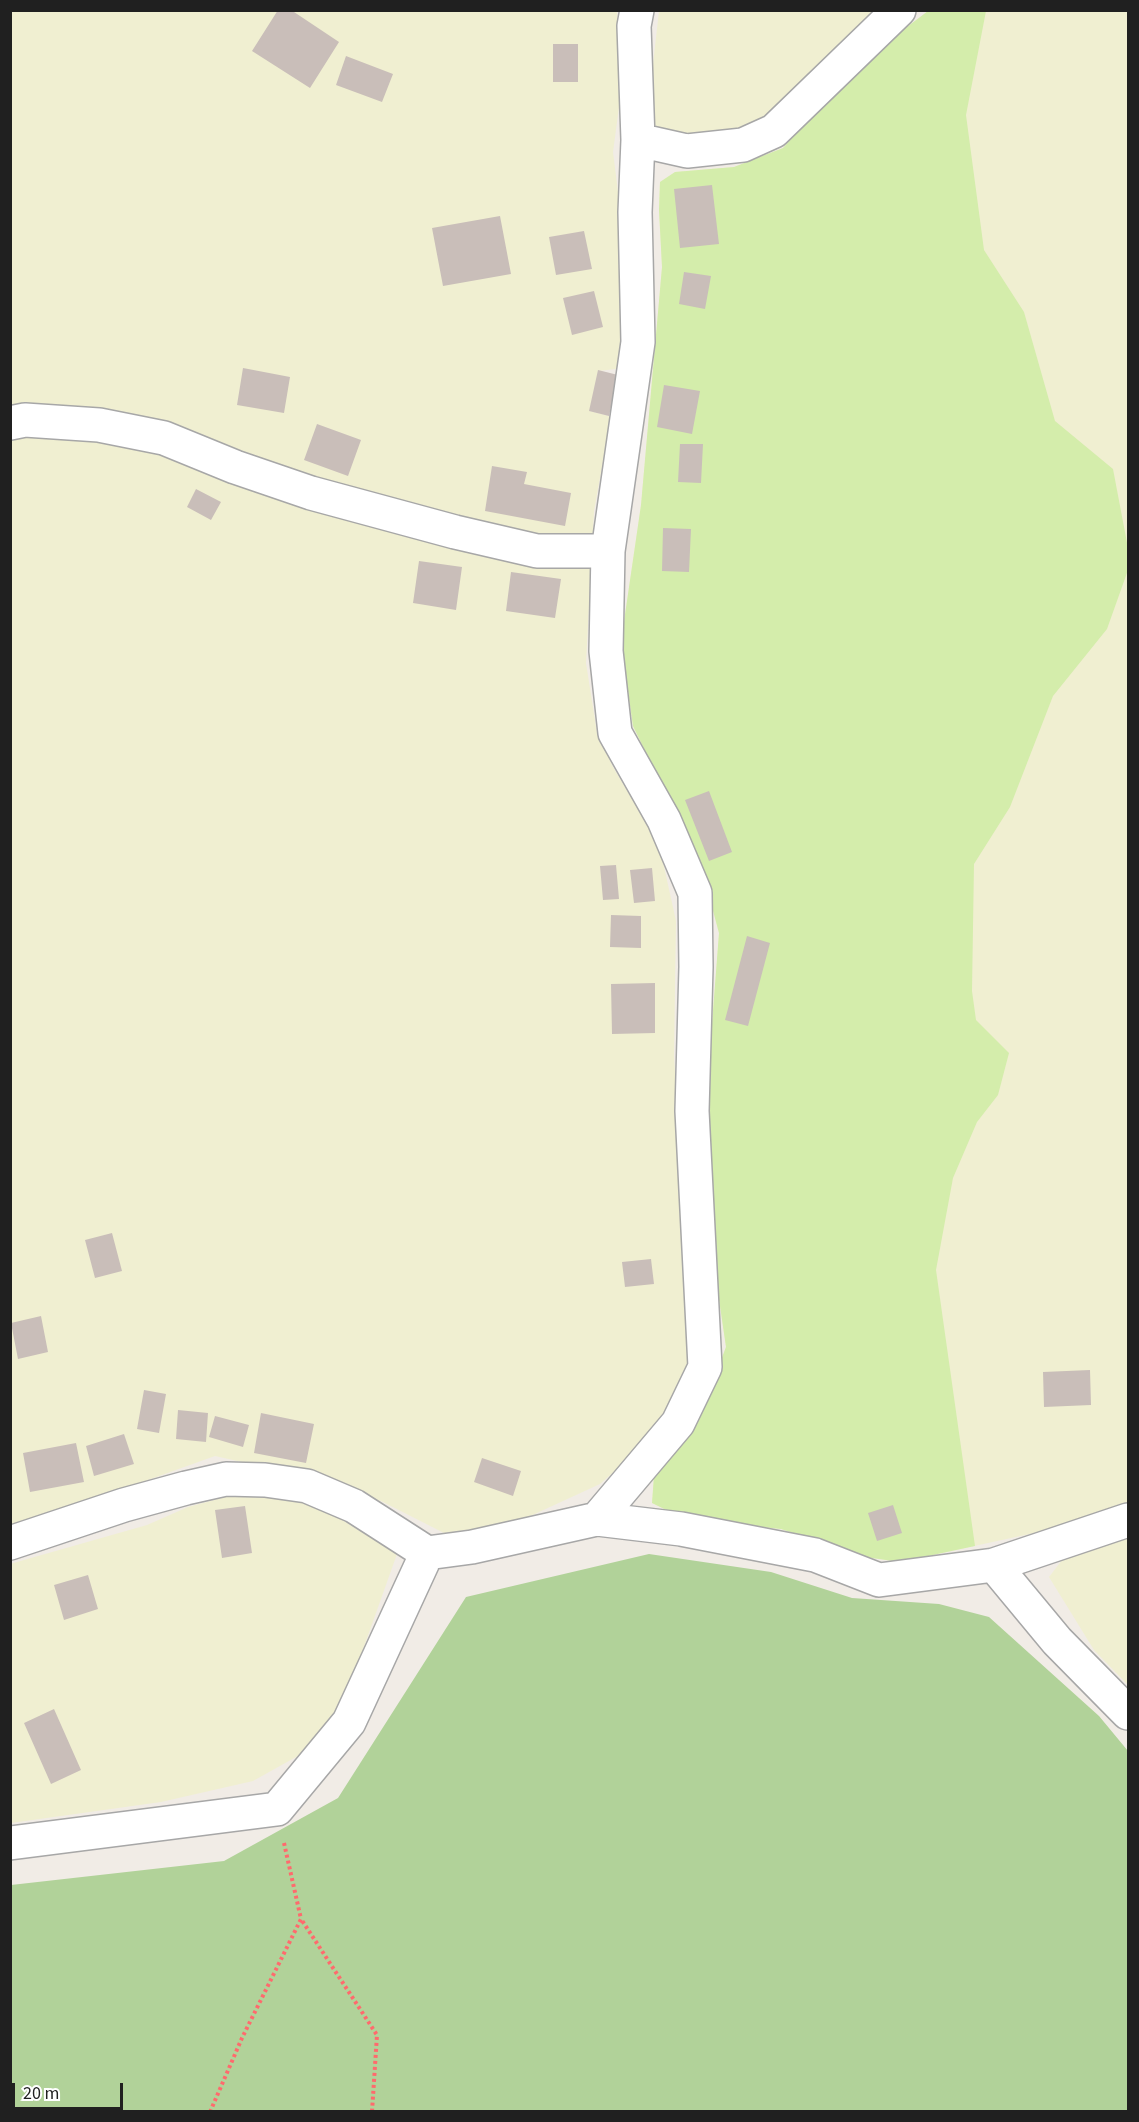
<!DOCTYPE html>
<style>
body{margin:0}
#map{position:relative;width:1139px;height:2122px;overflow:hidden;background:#f1ece6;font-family:"Source Sans 3",sans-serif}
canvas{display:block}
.frame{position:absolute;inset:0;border:12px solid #202020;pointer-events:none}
.scale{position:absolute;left:12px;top:2083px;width:111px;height:27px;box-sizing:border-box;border:3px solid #202020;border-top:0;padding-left:8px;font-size:18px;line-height:21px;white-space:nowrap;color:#202020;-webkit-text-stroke:4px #fff;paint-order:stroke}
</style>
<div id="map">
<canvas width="1139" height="2122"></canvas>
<div class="frame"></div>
<div class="scale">20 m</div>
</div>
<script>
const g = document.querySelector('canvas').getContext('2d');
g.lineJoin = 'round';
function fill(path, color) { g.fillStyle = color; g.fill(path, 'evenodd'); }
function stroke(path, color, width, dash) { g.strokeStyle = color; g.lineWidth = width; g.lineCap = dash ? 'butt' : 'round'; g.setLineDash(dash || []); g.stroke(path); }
fill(new Path2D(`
 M11,11H617L621,92L613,152L625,248L624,368L598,371L590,411L609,416V428L594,511L586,663L597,733L613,767L659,844L676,921L674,1056L693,1368L651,1439L600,1484L513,1524L444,1533L381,1501L273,1469L215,1456L11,1529Z
 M659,11H882L764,126L680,140L655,126L650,91Z
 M928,11H1128V1508L1039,1532L900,1562L865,1557L781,1529L685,1519L652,1503L654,1476L699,1418L726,1347L710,1238L706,1102L719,933L701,866L633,726L621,642L641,505L662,267L659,210L660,182L675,172L734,167L783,148L824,102Z
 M248,1491L315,1503L397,1554L340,1714L305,1752L253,1781L161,1802L11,1823L10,1564L147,1525L188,1507Z
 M1128,1538V1685L1094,1650L1049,1577L1066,1555Z`), '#f0efd1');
fill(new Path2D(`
 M928,11H986L966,115L984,250L1024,312L1055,421L1113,469L1128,548V570L1107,629L1053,696L1010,807L974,864L972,991L976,1020L1009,1053L998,1095L977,1122L953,1178L936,1270L975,1546L900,1562L865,1557L781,1529L685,1519L652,1503L654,1476L699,1418L726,1347L710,1238L706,1102L719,933L701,866L633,726L621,642L641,505L662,267L659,210L660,182L675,172L734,167L783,148L824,102L875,51Z`), '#d4edab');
fill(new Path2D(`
 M649,1554L771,1572L852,1598L939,1604L989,1617L1099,1716L1128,1751V2111H11V1885L224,1861L338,1798L466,1597Z`), '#b1d299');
fill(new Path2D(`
 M278,10H291L339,42L310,88L252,51Z
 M553,44H578V82H553Z
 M346,56L393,74L382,102L336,85Z
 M712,185L719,244L680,248L674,189Z
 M500,216L511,274L443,286L432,228Z
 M584,231L592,269L556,275L549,237Z
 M684,272L711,276L705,309L679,304Z
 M594,291L603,327L572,335L563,298Z
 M243,368L290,377L284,413L237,405Z
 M598,370L618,375L609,416L589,411Z
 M664,385L700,391L692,434L657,427Z
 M317,424L361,440L348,476L304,460Z
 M680,444H703L701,483L678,482Z
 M492,466L527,472L524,484L571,493L565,526L485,511Z
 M196,489L221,502L211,520L187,507Z
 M663,528L691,529L689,572L662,571Z
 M419,561L462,567L456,610L413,603Z
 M511,572L561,579L555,618L506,611Z
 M709,791L732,852L709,861L685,800Z
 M616,865L619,899L603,900L600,866Z
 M652,868L655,901L634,903L630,870Z
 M611,915L641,916V948L610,947Z
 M747,936L770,943L748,1026L725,1020Z
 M655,983V1033L612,1034L611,984Z
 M112,1233L122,1271L95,1278L85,1240Z
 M651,1259L654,1284L625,1287L622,1262Z
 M41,1316L48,1352L18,1359L11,1323Z
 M1090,1370L1091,1405L1044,1407L1043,1372Z
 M144,1390L166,1394L159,1433L137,1429Z
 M178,1410L208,1413L206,1442L176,1439Z
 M261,1413L314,1424L306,1463L254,1453Z
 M215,1416L249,1425L243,1447L209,1437Z
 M124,1434L134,1464L94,1476L86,1446Z
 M76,1443L84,1482L30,1492L23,1453Z
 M482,1458L521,1471L513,1496L474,1482Z
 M893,1505L902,1533L877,1541L868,1513Z
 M245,1506L252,1553L222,1558L215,1510Z
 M88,1575L98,1609L64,1620L54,1585Z
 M54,1709L81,1770L51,1784L24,1723Z`), '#c9beb9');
const minor = new Path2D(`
 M638,140L687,151L743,145L774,131L899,10
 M10,423L25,420L99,425L164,438L235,467L311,493L455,532L537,551H608
 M597,1519L681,1529L815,1555L879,1580L994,1565L1128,1520
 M10,1543L124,1505L186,1488L226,1479L265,1480L307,1486L354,1506L427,1553L472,1547L597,1519L678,1423L705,1367L692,1111L696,967L695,893L664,820L615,733L606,651L608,551L638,342L635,212L638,140L634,26L637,10
 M994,1565L1057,1641L1128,1713
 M10,1843L277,1809L349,1722L427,1553`);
stroke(minor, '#a7a7a7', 36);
stroke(new Path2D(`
 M284,1843L301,1919
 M210,2112L242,2038L301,1919L377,2035L372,2112`), '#ff6a6d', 4, [3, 3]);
stroke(minor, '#fff', 33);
</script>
